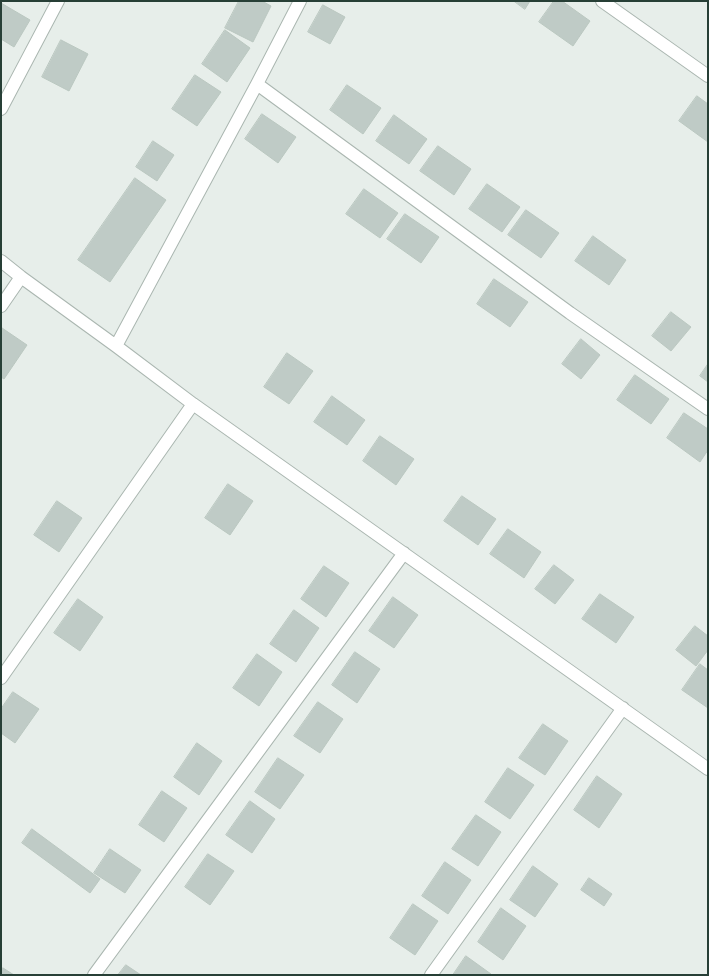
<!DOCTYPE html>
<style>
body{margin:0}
#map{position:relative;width:709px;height:976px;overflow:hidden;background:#e7eeea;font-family:"Golos Text",sans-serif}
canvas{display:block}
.frame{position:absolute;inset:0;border:2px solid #273f36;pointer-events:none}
</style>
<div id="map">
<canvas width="709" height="976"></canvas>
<div class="frame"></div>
</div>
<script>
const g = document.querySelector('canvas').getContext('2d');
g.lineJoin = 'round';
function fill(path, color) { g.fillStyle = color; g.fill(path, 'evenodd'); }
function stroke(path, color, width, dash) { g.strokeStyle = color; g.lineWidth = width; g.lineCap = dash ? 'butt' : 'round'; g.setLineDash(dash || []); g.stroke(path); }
const building = new Path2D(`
 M239,1H262L271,6L253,42L225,28Z
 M514,1H530L525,9Z
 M554,1H562L590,21L573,46L539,22Z
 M1,3L30,20L14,47L1,39Z
 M323,5L345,17L330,44L308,32Z
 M225,30L250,48L227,82L202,64Z
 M61,40L88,54L69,91L42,77Z
 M195,75L221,92L197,126L172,109Z
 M347,85L381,108L363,134L330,110Z
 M697,96L708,104V142L679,121Z
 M262,114L296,137L278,163L245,139Z
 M394,115L427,139L409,164L376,141Z
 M153,141L174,155L157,181L136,167Z
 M438,146L471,169L454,195L420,171Z
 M135,178L166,200L110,282L78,260Z
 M487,184L520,207L502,232L469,209Z
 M364,189L398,213L380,238L346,214Z
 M526,210L559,233L541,258L508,235Z
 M405,214L439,237L421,263L387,239Z
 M593,236L626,260L609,285L575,261Z
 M494,279L528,302L510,327L477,304Z
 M671,312L691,327L671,351L652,336Z
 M2,328L27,345L4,379L1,377V329Z
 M581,339L600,355L581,379L562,364Z
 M287,353L313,371L289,404L264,387Z
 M708,364V382L700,376Z
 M635,375L669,399L651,424L617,400Z
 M332,396L365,420L347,445L314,422Z
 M684,413L708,429V450L700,462L667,438Z
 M380,436L414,459L396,485L363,461Z
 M228,484L253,501L230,535L205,518Z
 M462,496L496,519L478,545L444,521Z
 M57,501L82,518L59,552L34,535Z
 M508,529L541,552L524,578L490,554Z
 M554,565L574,580L555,604L535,589Z
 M324,566L349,583L326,617L301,599Z
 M600,594L634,617L616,643L582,619Z
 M393,597L418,615L394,648L369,631Z
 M78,599L103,617L80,651L54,633Z
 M294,610L319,628L296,662L270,644Z
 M695,626L708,636V650L696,666L676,650Z
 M355,652L380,669L357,703L332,685Z
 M257,654L282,672L259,706L233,688Z
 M700,664L708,670V708L682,690Z
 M13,692L39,709L15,743L1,733V709Z
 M318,702L343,719L320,753L294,736Z
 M543,724L568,741L545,775L519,758Z
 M197,743L222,761L199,795L174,777Z
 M278,758L304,775L280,809L255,792Z
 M508,768L534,785L510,819L485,802Z
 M597,776L622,794L599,828L574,810Z
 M162,791L187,808L164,842L139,825Z
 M250,801L275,819L252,853L226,835Z
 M476,815L501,832L478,866L452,849Z
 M32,829L100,879L90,893L22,843Z
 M110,849L141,870L125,893L94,873Z
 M208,854L234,871L210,905L185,887Z
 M445,862L471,880L448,914L422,896Z
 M533,866L558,884L535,917L510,900Z
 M589,878L612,894L604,906L581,890Z
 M413,904L438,921L415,955L390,938Z
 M501,908L526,926L503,960L478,942Z
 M466,956L491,974L490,975H453Z
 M126,965L141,975H118Z
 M3,968L14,975H1V971Z`);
fill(building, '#bfcbc6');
stroke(building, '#bac7c0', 1);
const minor = new Path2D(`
 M602,1L708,76
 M257,84L570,313L708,409
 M1,109L58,1
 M1,261L21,277L116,346L193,404L708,769
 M1,306L21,277
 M116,346L257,84L300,1
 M1,678L193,404
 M94,975L404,553
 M431,975L623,708`);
stroke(minor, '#aab6b0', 14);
stroke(minor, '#fff', 12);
</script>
